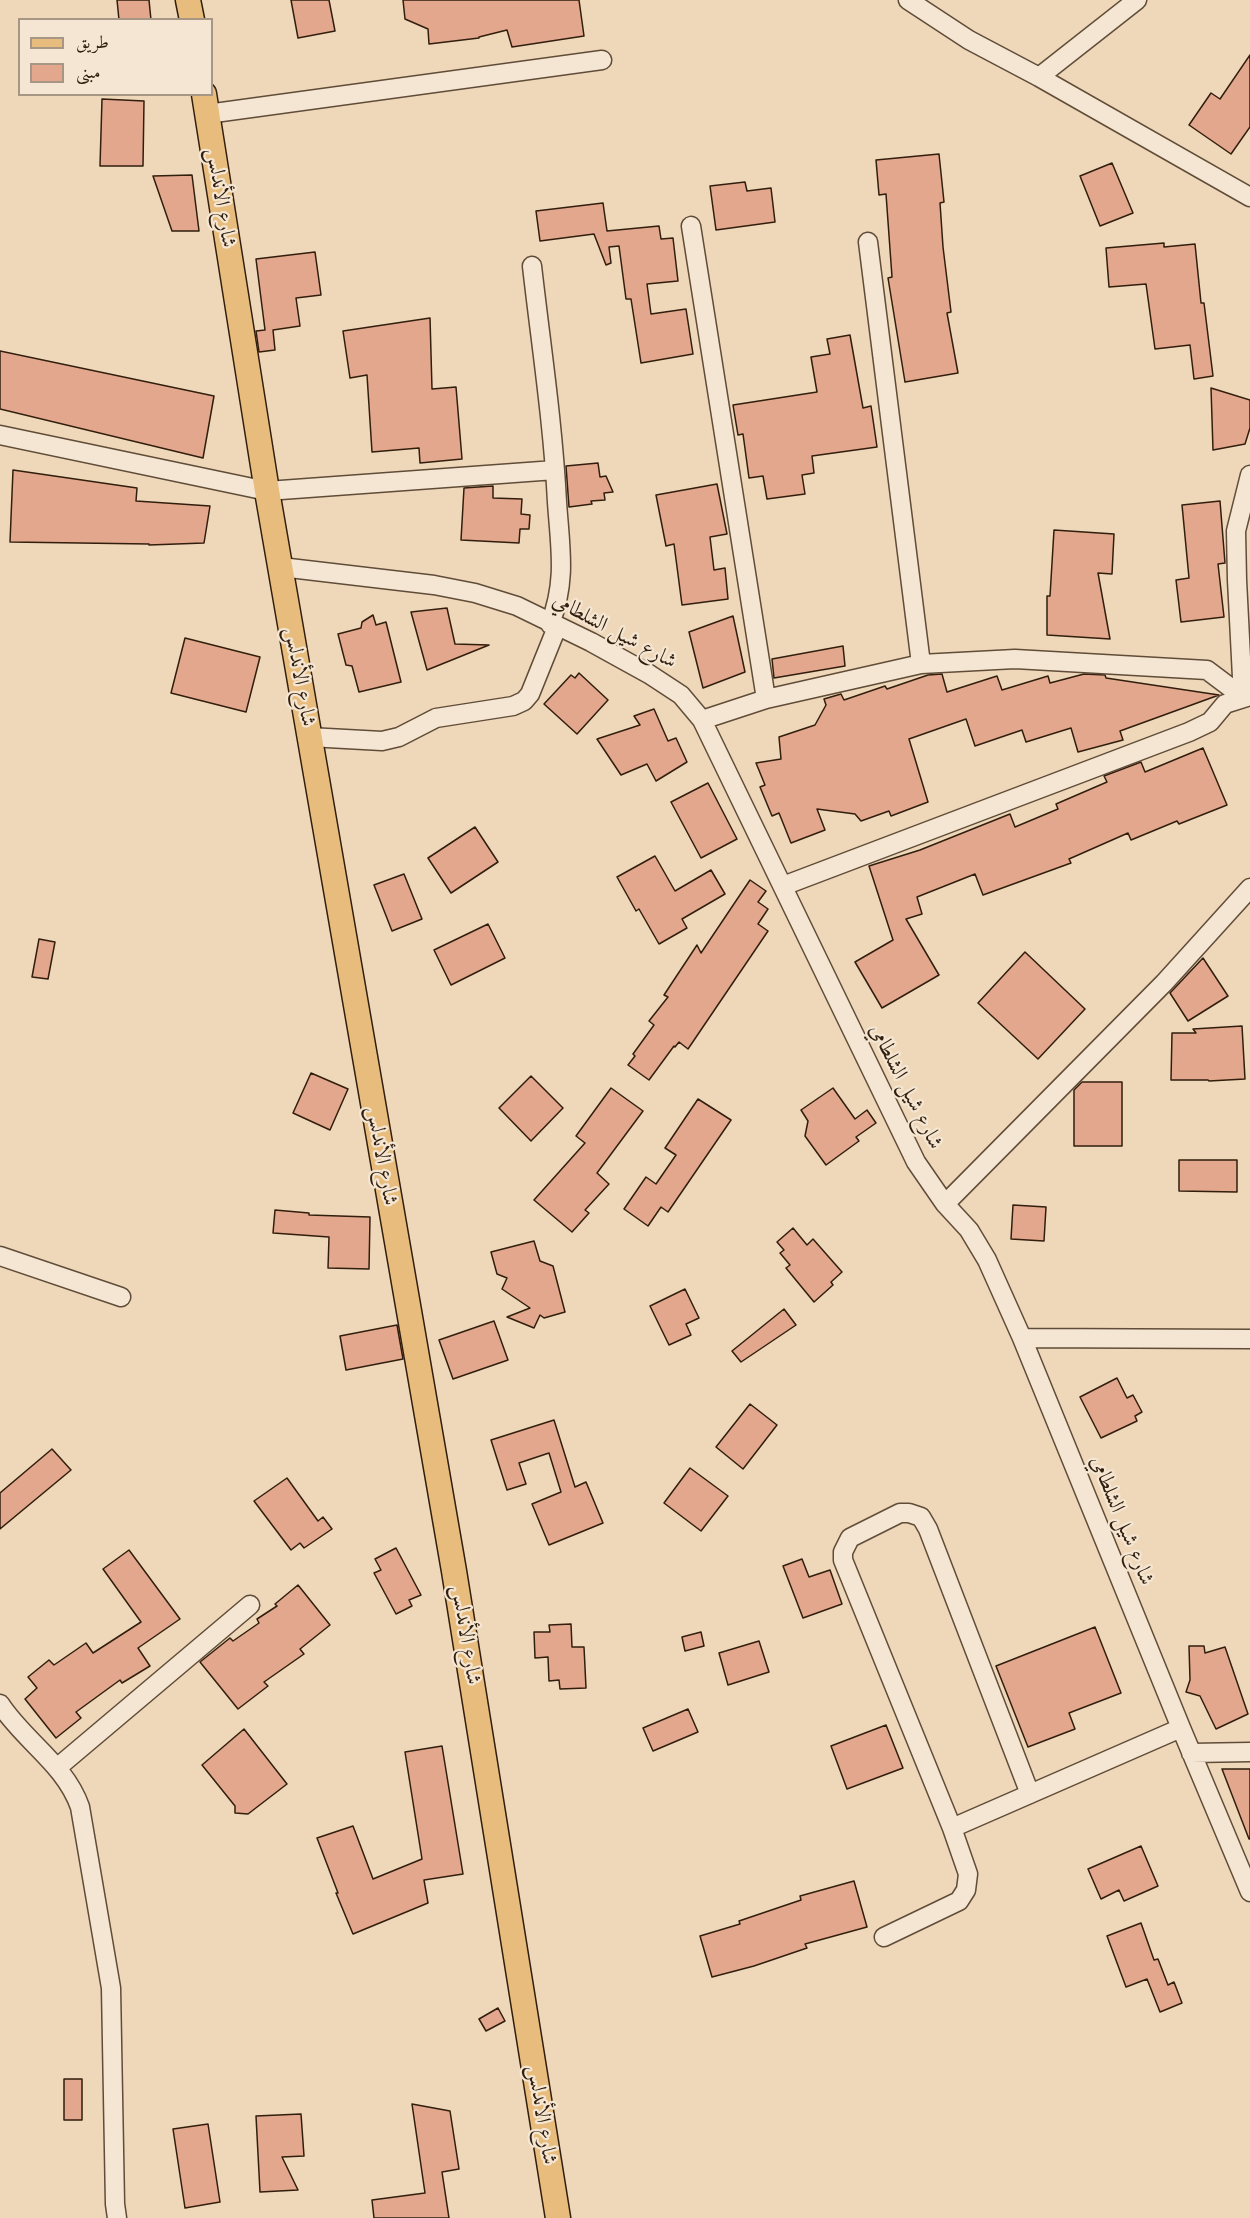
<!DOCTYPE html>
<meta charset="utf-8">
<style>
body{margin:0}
#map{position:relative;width:1250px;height:2218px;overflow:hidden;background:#eed8b9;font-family:Cardo,Amiri,serif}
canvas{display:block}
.legend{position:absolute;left:18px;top:18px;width:195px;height:78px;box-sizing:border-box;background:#f4e6d2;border:2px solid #a69683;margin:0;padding:8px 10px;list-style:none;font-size:18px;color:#311e0d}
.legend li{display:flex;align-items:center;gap:12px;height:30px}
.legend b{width:30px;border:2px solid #a69683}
</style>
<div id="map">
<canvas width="1250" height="2218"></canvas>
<ul class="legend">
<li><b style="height:8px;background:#e7bc7c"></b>طريق</li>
<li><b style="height:16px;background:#e3a78d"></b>مبنى</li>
</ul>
</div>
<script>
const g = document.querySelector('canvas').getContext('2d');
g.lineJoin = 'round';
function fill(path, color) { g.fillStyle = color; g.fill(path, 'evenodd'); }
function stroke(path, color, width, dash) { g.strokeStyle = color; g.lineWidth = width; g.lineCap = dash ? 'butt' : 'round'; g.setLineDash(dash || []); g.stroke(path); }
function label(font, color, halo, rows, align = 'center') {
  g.font = font + ' Cardo,Amiri,serif'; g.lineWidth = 4.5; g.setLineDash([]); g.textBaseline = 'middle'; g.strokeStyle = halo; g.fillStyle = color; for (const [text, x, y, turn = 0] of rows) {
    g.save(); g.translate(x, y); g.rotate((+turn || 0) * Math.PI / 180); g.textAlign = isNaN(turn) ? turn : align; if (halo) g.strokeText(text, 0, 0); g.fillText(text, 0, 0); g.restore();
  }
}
const building = new Path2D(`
 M117,0H149L151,20H119Z
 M291,0H329L335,31L298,38Z
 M403,0H579L584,36L512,47L507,30L479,37V38L429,44L428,29L405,19Z
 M1250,55V127L1231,154L1189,125L1211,93L1220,99Z
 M102,99L144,101L143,166H100Z
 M939,154L944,202L940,203L943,247L951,312L947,313L958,373L905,382L888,278L892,277L886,194L879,195L876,160Z
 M1112,163L1133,213L1100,226L1080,176Z
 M192,175L199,231H172L153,176Z
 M745,182L747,191L771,188L775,222L716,230L710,186Z
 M603,203L607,231L659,226L661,239L673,238L678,281L647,284L651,314L686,309L693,354L641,363L631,299H626L619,246L609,247L611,263L606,265L594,234L540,241L536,211Z
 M1164,243V247L1195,244L1201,303H1204L1213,376L1194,379L1190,345L1155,349L1146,284L1109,287L1106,248Z
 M315,252L321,295L296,298L300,326L273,330L275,350L259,352L256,331L265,330L256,259Z
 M430,318L432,389L456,387L462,459L420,463L419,448L372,452L367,375L350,378L343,331Z
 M850,335L863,408L871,406L877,447L812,456L814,473L802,475L805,494L767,499L763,476L749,478L743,434L738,435L733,405L817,392L811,357L830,354L827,339Z
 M0,351L214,396L203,458L0,409Z
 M1211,388L1250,400V428L1245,444L1213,450Z
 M598,463L600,477L606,476L613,492L604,493L605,500L591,501L592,504L569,507L566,466Z
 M13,470L137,488L136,501L210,506L204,543L149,545V544L10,542Z
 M717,484L727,534L710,537L714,570L725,568L728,599L682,605L674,544L666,546L656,495Z
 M493,486V498L522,499L521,514L530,515L529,529H520L519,543L461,540L464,488Z
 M1220,501L1225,563L1218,564L1224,617L1181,622L1176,580L1189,578L1182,505Z
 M1054,530L1114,534L1112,574L1098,573L1110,639L1047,635V596H1050Z
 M447,608L455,644L489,645L427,670L411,612Z
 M373,615L376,625L386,622L401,682L359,692L352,666L346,665L338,634L361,628L362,622Z
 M733,616L745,672L703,688L689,632Z
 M185,638L260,657L246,712L171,693Z
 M843,646L845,666L774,678L772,659Z
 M579,673L608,700L577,734L544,704L571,675L575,678Z
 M942,674L947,692L997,676L1002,690L1048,676L1050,683L1084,674L1105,675L1106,678L1219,695L1120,731L1123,740L1078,752L1071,728L1026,742L1022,730L975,746L966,719L909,739L928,802L891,816L889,811L861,821L855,814L817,809L825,830L791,843L779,813L772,816L760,787L765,785L756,763L781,759L779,737L815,725L826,705L824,699L841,694L844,700L885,686L887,689L928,675Z
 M654,709L668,741L676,738L687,762L656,781L647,764L621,775L597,739L640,725L634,716Z
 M1203,748L1227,805L1179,824L1177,821L1131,840L1128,833L1069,859L1071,863L983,895L975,874L917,897L922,914L906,919L939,975L882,1008L855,962L893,940L869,866L920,850L1010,814L1015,827L1058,809L1056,804L1107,782L1104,776L1141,762L1145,772Z
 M708,783L737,839L701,858L671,802Z
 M475,827L498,862L451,893L428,858Z
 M655,856L675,891L711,870L725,894L682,919L687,928L659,944L639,909L636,911L617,877Z
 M404,874L422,919L392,931L374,885Z
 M750,880L766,891L758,902L768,909L758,924L768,931L688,1049L679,1042L675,1047L674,1046L649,1080L628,1065L635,1056L633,1054L654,1025L649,1021L668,997L664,995L697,945L701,953Z
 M488,924L505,958L451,985L434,950Z
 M39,939L55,942L48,979L32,977Z
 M1025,952L1085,1009L1038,1059L978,1003Z
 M1203,958L1228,996L1188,1021L1170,993Z
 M1242,1026L1245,1079L1209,1081L1208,1080H1171L1172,1033H1196L1193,1029Z
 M311,1073L348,1089L330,1130L293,1113Z
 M531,1076L563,1108L531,1141L499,1108Z
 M1082,1082H1122V1146H1074V1090Z
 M611,1088L643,1111L597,1173L609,1184L585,1210L589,1213L572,1232L534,1200L585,1143L576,1136Z
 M833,1088L855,1119L867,1110L876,1123L856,1137L859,1141L826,1165L805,1136L808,1121L801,1110Z
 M698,1099L731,1120L668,1212L661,1207L648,1226L624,1209L646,1177L656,1184L676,1155L665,1148Z
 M1179,1160H1237V1192L1179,1191Z
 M1013,1205L1046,1207L1044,1241L1011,1239Z
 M275,1210L309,1213V1215L370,1217L369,1269L328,1268L329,1237L273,1233Z
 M793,1228L807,1245L813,1239L842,1272L831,1282L833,1285L814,1302L786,1268L790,1265L780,1253L784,1250L777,1242Z
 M534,1241L540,1261L553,1266L565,1312L544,1318L540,1315L534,1328L507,1317L530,1308L502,1289L507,1278L497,1274L491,1252Z
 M685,1289L699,1318L686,1324L691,1335L669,1345L650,1306Z
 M784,1309L796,1325L741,1362L732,1351Z
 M494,1321L508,1360L453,1379L439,1340Z
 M397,1325L403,1359L346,1370L340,1336Z
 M1117,1378L1127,1398L1133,1395L1142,1412L1135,1416L1137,1421L1101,1438L1080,1397Z
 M750,1404L777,1425L743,1469L716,1447Z
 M554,1420L575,1487L586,1482L603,1523L549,1545L532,1504L561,1492L549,1453L519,1463L526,1484L507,1490L491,1440Z
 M52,1449L71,1470L0,1529V1493Z
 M690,1468L728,1496L701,1531L664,1503Z
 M287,1478L318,1521L323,1517L332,1529L304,1548L300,1543L291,1550L254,1501Z
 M396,1548L421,1595L409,1600L412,1606L396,1614L374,1573L381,1570L375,1559Z
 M129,1550L180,1619L138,1648L150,1666L122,1683L120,1680L76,1712L81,1718L56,1738L25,1699L37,1688L28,1677L49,1660L54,1665L86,1643L93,1653L141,1622L103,1569Z
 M802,1559L809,1577L830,1570L842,1604L803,1618L783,1566Z
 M298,1585L330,1625L300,1649L304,1654L264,1682L268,1686L238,1709L200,1662L230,1638L233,1641L259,1623L257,1619L277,1606L275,1604Z
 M571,1624L572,1647H584L586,1688L560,1689L559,1680L549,1681L548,1657L535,1658L534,1632H550L549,1625Z
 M1095,1627L1121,1693L1069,1713L1075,1729L1028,1747L996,1666Z
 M701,1632L704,1646L685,1651L682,1637Z
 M759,1641L769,1672L728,1685L719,1653Z
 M1189,1646H1204L1205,1653L1225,1647L1248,1714L1216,1729L1200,1696L1186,1692L1190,1680Z
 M688,1709L698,1732L653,1751L643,1728Z
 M886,1725L903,1768L847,1789L831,1746Z
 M244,1729L287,1784L248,1814L235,1813V1806L202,1765Z
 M442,1746L463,1874L424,1880L428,1903L353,1934L336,1893H338L317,1838L353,1826L373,1879L422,1859L405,1752Z
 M1222,1769H1250V1839H1249Z
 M1141,1846L1158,1886L1124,1901L1119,1890L1101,1899L1088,1869Z
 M854,1881L867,1927L805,1944L807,1948L754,1966L712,1977L700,1936L740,1924L739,1921L801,1900L800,1896Z
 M1141,1923L1154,1960L1158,1959L1168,1985L1174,1982L1182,2003L1160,2012L1147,1979L1126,1987L1107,1936Z
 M498,2008L505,2021L486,2031L479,2019Z
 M64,2079H82V2120H64Z
 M412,2104L450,2111L459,2169L442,2172L449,2218H374L372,2200L425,2193Z
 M301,2114L304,2156L282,2157L298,2190L260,2192L256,2116Z
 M208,2124L220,2202L185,2208L173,2129Z`);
fill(building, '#e3a78d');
stroke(building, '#311e0d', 1.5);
const minor = new Path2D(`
 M908,0L969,40L1039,77L1250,197
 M1039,77L1137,0
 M207,114L602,60
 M691,226L766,699
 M868,242L921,664
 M532,266C541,345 553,423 557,502C560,547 567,580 550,624
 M0,435L267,491L555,470
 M281,567L434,585L475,593L517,606L591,642L649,674L681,695L702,720L916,1162L945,1204L969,1230L987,1260L1022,1338L1181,1728L1250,1892
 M1243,697L1237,580L1236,531L1250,475
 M702,720L766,699L921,664L1015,659L1207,670L1243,697
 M309,737L382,741L399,737L436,718L513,706L524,701L530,694L557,627
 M783,886L1189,732L1210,722L1225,704L1250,696
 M945,1204L1164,983L1250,888
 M0,1256L121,1297
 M1022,1338L1250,1339
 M0,1704C24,1741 65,1764 80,1807L111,1988L115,2204L117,2218
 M1191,1753L1250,1752
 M58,1767L250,1605
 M952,1828L1181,1728
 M884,1937L959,1901L966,1890L968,1874L952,1828L843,1560V1552L850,1538L900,1513H909L921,1517L928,1529L1030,1794`);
const major = new Path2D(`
 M188,0L192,20
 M204,94L267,491L454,1571L558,2218`);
stroke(minor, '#604c38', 21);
stroke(major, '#311e0d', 27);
stroke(minor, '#f4e6d2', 18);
stroke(major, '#e7bc7c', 24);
label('21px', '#311e0d', '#f4e6d2', [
 ["شارع الأندلس",220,198,81],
 ["شارع شيل الشلطامي",614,632,28],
 ["شارع الأندلس",299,677,80],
 ["شارع شيل الشلطامي",905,1087,63],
 ["شارع الأندلس",381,1156,80],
 ["شارع شيل الشلطامي",1121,1521,68],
 ["شارع الأندلس",465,1635,81],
 ["شارع الأندلس",541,2115,81]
]);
</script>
